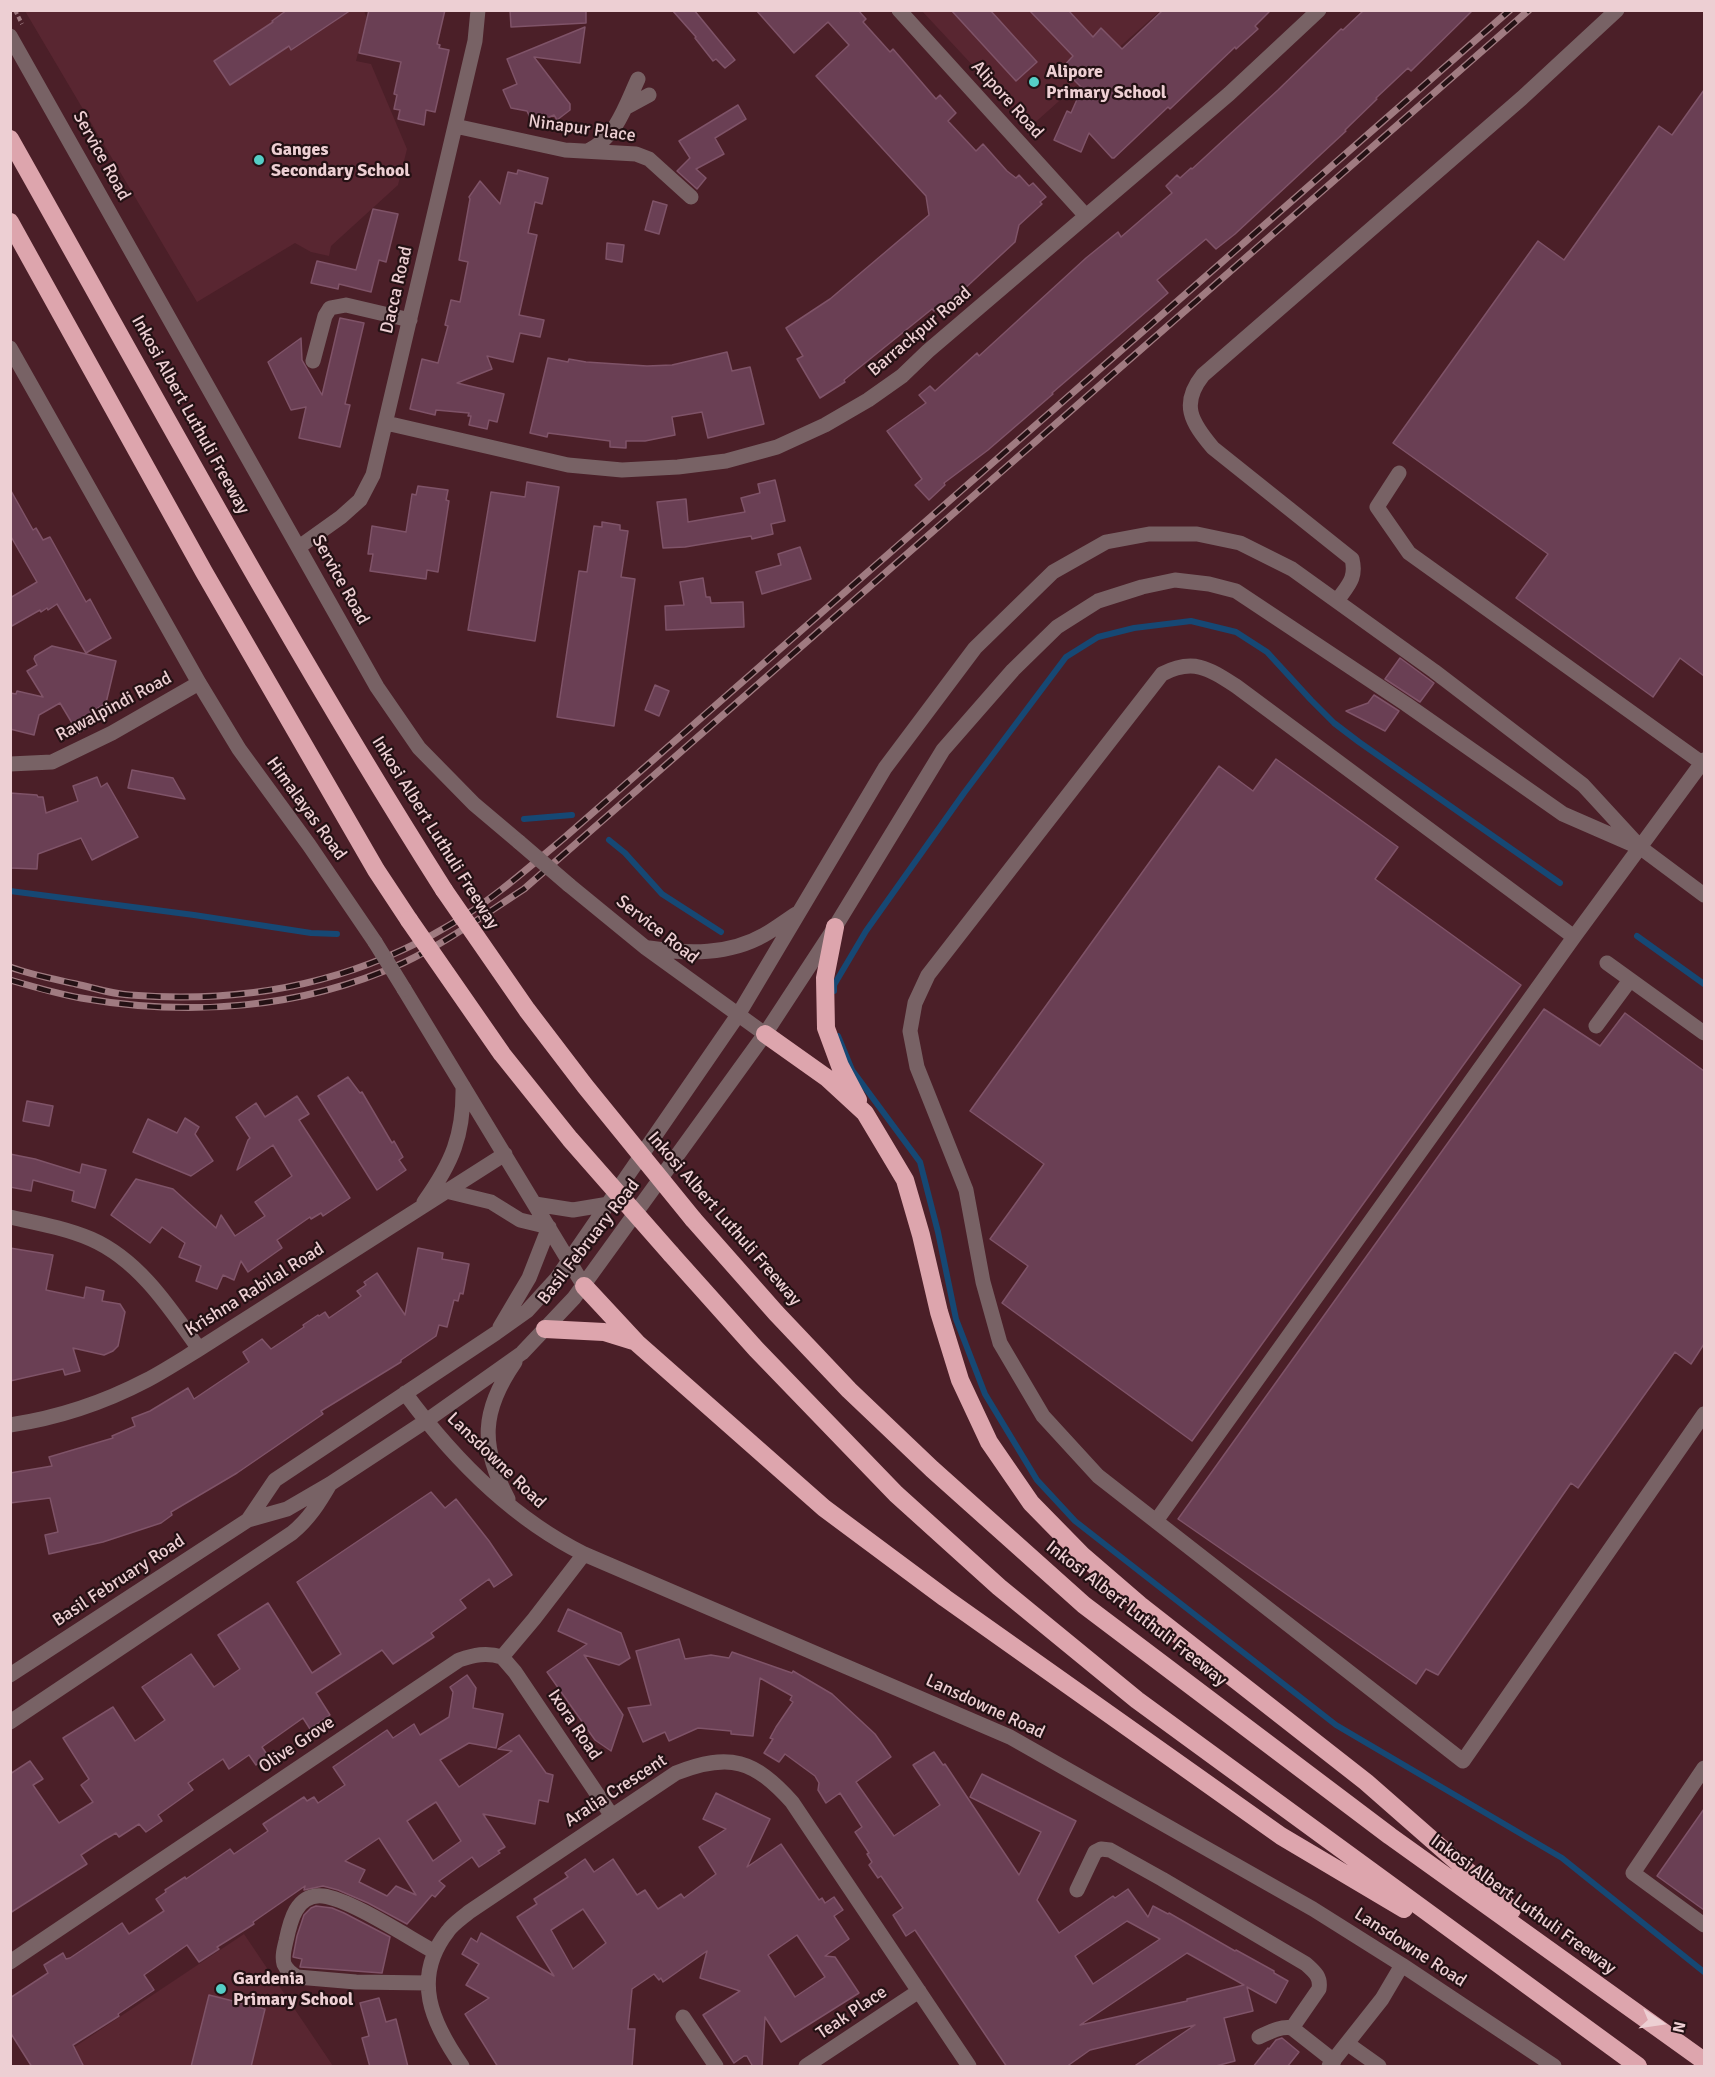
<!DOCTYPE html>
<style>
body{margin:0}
#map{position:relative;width:1715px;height:2077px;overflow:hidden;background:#4b1f28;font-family:Signika,sans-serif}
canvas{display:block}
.frame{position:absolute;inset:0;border:12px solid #edcfd3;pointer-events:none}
.north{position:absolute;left:1631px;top:1993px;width:60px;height:60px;-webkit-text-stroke:4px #241114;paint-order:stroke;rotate:103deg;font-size:16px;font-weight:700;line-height:24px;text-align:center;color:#edcfd3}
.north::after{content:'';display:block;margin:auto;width:21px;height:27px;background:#edcfd3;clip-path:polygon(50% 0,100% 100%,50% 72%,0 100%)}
</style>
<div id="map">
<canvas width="1715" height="2077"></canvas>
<div class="frame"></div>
<div class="north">N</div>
</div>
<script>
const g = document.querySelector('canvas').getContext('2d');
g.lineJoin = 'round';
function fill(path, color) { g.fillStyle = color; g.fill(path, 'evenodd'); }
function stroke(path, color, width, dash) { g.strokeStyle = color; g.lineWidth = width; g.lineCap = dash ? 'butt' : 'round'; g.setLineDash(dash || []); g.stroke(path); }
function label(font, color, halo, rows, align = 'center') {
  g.font = font + ' Signika,sans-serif'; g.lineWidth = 4.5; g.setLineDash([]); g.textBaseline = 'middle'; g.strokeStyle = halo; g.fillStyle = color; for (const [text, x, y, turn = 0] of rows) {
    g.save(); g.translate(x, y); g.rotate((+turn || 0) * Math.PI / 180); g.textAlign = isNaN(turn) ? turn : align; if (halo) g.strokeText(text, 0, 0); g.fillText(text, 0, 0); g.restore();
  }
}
fill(new Path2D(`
 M25,11H364L367,18L356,61L371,64L407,149L398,185L331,246L329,256L311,252L295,243L197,302Z
 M922,11H1160L1030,127Z
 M244,1934L333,2066H46Z`), '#592631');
stroke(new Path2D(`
 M524,819L572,815
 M609,840L625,853L662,894L721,932
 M10,891L194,915L311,933L337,934
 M1637,936L1704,984
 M834,991V985L866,931L964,793L1066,657L1098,637L1134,628L1191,621L1236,632L1267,652L1311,700L1334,723L1359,742L1560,883
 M838,1036L852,1070L920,1162L938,1232L956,1319L985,1394L1037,1480L1075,1521L1336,1725L1562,1858L1704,1972`), '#164874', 6);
const building = new Path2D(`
 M287,10H351L291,50L289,46L230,85L214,61L273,22L272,21Z
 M369,10H445L437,44L440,45L439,48L449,50L435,112L426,110L424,125L398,119L400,110L394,109L397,95L394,94L401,62L359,53Z
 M510,10H586V23L511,27Z
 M672,10H694L735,60L725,68L716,59L713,61L695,38L696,37Z
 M756,10H858L866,19L863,22L890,52L893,49L936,99L940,95L956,113L948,121L976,151L983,144L1007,171L1016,178L1019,175L1029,186L1033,183L1046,197L1040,202L1042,204L1019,225L1015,242L948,304L946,301L934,311L932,309L844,380L845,382L820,398L797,359L803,356L786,328L830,299L929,215L926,196L816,76L849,45L828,22L794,53Z
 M951,10H990L1037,62L1016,81Z
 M1029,10H1068L1093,37L1101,28L1122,49L1163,10H1271L1255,26L1258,29L1236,49L1235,47L1170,109L1168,107L1114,158H1112L1089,133L1081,152L1054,140L1067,111L1071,113L1082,88L1062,68L1073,56Z
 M1364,10H1473L1411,71L1408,68L1376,98L1377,99L1345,130L1346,131L1235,234L1216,249L1206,239L1157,280L1168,293L1052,393L1053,394L988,450L944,483L945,485L929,500L915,485L922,479L887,431L926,403L919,395L930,386L935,391L977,353L979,356L1086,258L1118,232L1121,237L1172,193L1166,186L1177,175L1180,178L1191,168L1192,169L1278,90L1341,29L1343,30Z
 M585,27L580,63L534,57L570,104V110L557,120L554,115L533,124L527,111L511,108L503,90L517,84L507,59Z
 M1704,90V676L1680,658L1653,697L1516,598L1548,554L1393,443L1538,241L1564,260L1659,126L1672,135Z
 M738,105L746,119L715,138L724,154L696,169L706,178L697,189L677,171L690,158L679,141Z
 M518,170L548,178L542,204L535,202L528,233L537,235L519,315L544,320L540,337L520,333L513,362L487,356L492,369L457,383L504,394L497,422L489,420L487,429L469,425L471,416H468L469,413L436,410L435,415L410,409L422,359L438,363L448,326L445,325L451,300L460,302L468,262L459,260L470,199L469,197L480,181L500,204L508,172L517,174Z
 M653,201L667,205L659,234L645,230Z
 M373,209L398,214L386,262L379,260L371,292L339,284L338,289L311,283L317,261L356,270Z
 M607,243L624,245L622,262L606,259Z
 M340,318L364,323L345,404L350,405L340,447L299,438L306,407L291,410L268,362L301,338L302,360L322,395Z
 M727,352L732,371L750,367L764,424L708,438L702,412L672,417L675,435L645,441H626V448L610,447V441L548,433L547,437L530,433L548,358L568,362L569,359L586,362L647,366L672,365Z
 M775,480L785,521L771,524L773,534L752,539L751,536L685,547L663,548L657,502L686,499L688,522L745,512L741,498L760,493L758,484Z
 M527,482L559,487L535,641L468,630L491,492L525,497Z
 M418,486L448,490L446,500L449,501L438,572L427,570L426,579L370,571L373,554H368L372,526L406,532L412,494L416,495Z
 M10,489L33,530L36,528L43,540L50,537L86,602L90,599L111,638L86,653L57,604L48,610L47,608L41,612L40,610L10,627V598L37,582L10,535Z
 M602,522L620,525V530L628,531L621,577L635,579L614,726L557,717L579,571L587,572L594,526L602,527Z
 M800,547L811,579L762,594L756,572L781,565L778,554Z
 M703,578L706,597H710L711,603L743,602L744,627L666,630L665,606L684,605L680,582Z
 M52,646L116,661L106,703L95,710L100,720L78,733L60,703L39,715L34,735L10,729V693L16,694L17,691L43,697L27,671L37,665L34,659L35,656Z
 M1400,658L1434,683L1420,702L1385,679Z
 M655,685L669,691L659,716L645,710Z
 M1374,695L1399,711L1385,731L1346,711L1368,703Z
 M1276,759L1398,847L1375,879L1521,985L1192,1441L1002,1303L1028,1266L990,1239L1044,1164L970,1111L1219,766L1253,791Z
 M132,770L173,778L185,799L128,788Z
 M97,777L101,787L107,783L138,837L92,860L81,838L38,854L37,869L10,868V793L37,795L38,797H43L46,813L78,801L73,786Z
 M1544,1009L1600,1046L1625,1013L1704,1071V1344L1691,1364L1675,1352L1578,1488L1571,1483L1438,1675L1426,1669L1416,1684L1178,1519Z
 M348,1077L360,1093L362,1092L392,1143L394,1141L403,1157L399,1160L406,1170L377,1190L318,1096Z
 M297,1096L309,1114L299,1120L350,1198L323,1216L321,1213L311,1219L310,1217L277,1240L282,1248L248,1272L241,1261L234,1280L223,1275L217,1289L196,1281L201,1266L179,1257L185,1243L162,1227L150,1243L111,1215L136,1179L173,1189L216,1228L221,1215L235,1236L265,1216L255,1202L292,1176L273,1145L237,1170L248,1140L250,1138L236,1117L256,1103L265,1117Z
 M27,1101L53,1106L49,1126L23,1121Z
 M185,1118L199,1127L195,1134L213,1161L191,1176L133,1152L148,1119L177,1133Z
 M10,1154L35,1159L80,1173L82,1164L106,1170L95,1208L72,1201L74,1191L33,1180L31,1191L10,1187Z
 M10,1248L53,1255L46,1290L84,1298L86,1287L104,1291L102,1301L120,1304L125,1312L118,1346L113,1351L104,1355L73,1348L80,1371L65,1375L63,1369L10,1381Z
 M418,1248L443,1253L442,1259L469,1264L463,1294L460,1293L458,1301L454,1300L447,1327L439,1325L436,1336L401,1360V1362L321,1411L323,1414L237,1473L171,1512L172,1515L161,1523L103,1542L49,1554L45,1535L58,1532L50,1498L10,1503V1473L52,1466L49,1457L113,1438L112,1436L135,1426L132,1418L150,1411L188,1388L194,1399L249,1362L243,1352L262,1339L271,1349L304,1327L303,1325L318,1315L319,1316L325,1312L329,1318L361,1296L357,1291L366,1285L364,1282L377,1273L405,1315Z
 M431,1492L445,1508L456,1499L489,1541L512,1575L494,1587L489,1579L460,1600L466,1608L431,1633L434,1637L393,1664L382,1650L316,1693L330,1715L310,1729L303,1718L262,1747L268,1756L256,1765L249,1755L229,1769L223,1759L188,1783L193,1790L158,1815L162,1821L146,1832L139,1824L119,1837L116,1833L104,1840L81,1855L87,1864L10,1913V1774L30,1761L43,1779L33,1785L59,1823L93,1802L81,1785L89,1779L63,1738L113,1707L135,1741L165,1720L142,1687L191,1654L214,1687L240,1669L218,1635L268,1603L312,1673L341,1654L297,1582Z
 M568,1609L621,1633L630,1658L619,1665L584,1655L623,1715L611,1751L595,1740L547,1672L587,1644L558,1631Z
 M679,1639L685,1659L711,1655L729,1658L732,1652L792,1673L793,1671L832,1694L875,1734L891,1757L856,1782L894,1836L940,1805L913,1765L934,1752L943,1765L945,1764L1019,1875L1041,1832L970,1797L982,1774L1076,1821L1037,1900L1059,1933L1113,1896L1115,1898L1128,1889L1148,1917L1153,1906L1168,1914L1169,1913L1235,1951L1236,1950L1274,1971V1973L1288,1981L1276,2003L1247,1987L1253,2011L1224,2018L1235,2061L1212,2067H1133L1195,2025L1090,2050L1066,2067H1007L915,1930L906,1936L893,1915L903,1908L881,1876L878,1878L869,1865L872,1862L867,1854L869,1853L855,1832L862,1827L840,1793L826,1803L818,1790L819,1783L815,1776L785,1754L779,1762L764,1753L773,1739L770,1738L776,1727L793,1702L790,1700L792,1696L760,1678L753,1736L731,1734V1731L698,1728L669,1741L665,1732L643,1742L628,1708L651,1705L636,1651ZM1127,1921L1160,1939L1093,1984L1075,1956ZM1187,1953L1244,1985L1187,1999V2001L1080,2025Z
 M467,1675L476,1688L473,1708L503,1714L496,1748L469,1743L440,1760L459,1787L512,1751L498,1749L519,1735L546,1773L553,1775L548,1802L539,1800L535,1824L483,1814L505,1847L498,1851L500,1853L479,1867L472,1857L439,1881L445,1886L435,1897L432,1895L407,1924L368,1903L338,1890L323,1886L304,1890L305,1886L253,1922L254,1924L217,1947L219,1949L199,1962L187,1945L144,1975L154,1990L118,2014L119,2016L73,2045L84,2067H32L10,2032V1998L48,1973L44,1965L63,1953L66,1959L70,1958L122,1923L129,1934L164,1911L156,1899L166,1892L165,1890L185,1877L186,1879L230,1849L234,1854L268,1831L263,1824L304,1797L307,1801L314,1797L318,1803L345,1785L333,1767L387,1730L393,1738L414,1724L420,1735L449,1717L453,1692L450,1687ZM436,1802L461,1841L433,1861L407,1821ZM379,1838L407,1881L416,1895L396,1886L387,1896L359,1882L365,1870L345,1861Z
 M716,1793L770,1819L747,1867L781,1844L819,1900L822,1898L825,1903L834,1897L843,1910L834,1916L849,1939L825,1956L835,1957L859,1993L781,2042L765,2017L762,2067H753L747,2056H744L734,2063L703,2015L740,1991L700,1978L707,1951L663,1982L661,1978L659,1980L654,1974L632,1989L628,2029H635L632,2067H498L465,2014L489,1998L466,1985L479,1964L462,1954L471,1938L477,1942L481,1933L554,1976L517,1917L537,1904L534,1899L568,1877L565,1873L585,1859L594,1872L613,1859L637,1895L645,1890L658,1909L681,1894L684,1898L716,1874L699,1847L726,1829L703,1819ZM583,1909L606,1943L573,1969L551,1930ZM797,1935L825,1977L795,1997L768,1955Z
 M1704,1809V1910L1657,1876Z
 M316,1906L332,1908L344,1913L390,1937L382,1973L300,1967L302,1959L293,1957L297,1936L304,1915L311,1908Z
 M209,1995L265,2009L251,2067H191Z
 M379,1998L386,2022L396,2019L408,2067H370L362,2038L369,2036L360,2003Z
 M1282,2038L1299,2052L1287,2067H1253L1268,2048L1269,2049L1276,2040Z`);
fill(building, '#6a3f54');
stroke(building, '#7f5368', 1.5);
stroke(new Path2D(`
 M15,10L22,24`), '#9f7a80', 4, [4.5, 3]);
stroke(new Path2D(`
 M899,10L1086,216
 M10,36L377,687L419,748L474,804L519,842
 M625,108L649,95
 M455,126L565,150L636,154L649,159L691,197
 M588,151C617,136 625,107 638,79
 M10,348L199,683L239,749L309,845L375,942
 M313,361L325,316L330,308L346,305L410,320
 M386,423L568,465L622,470L678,467L726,461L777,447L825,425L868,400L902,376L928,351L1229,94L1319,10
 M1399,473L1377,507L1409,553L1702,763
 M299,547L341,517L360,500L373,475L475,41L478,10
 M1337,601C1347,586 1357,579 1352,559L1213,448C1191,422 1180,404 1203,375L1522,98L1617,10
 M10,764L52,762L112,733L199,683
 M569,885L646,948L765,1034
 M1574,937L1236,686C1208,668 1193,658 1162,674L928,975L915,1003L910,1031L917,1067L966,1190L983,1282L1000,1343L1043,1416L1098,1476L1463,1761L1704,1414
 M649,948C688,954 729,955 764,935C775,929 785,921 796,914
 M1607,963L1704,1033
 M404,989L584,1286
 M1596,1026L1630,980
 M446,1191L491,1202L520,1220L549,1227L529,1278L500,1327
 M424,1202C452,1163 464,1135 463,1086
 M535,1204L573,1210L609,1204
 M10,1217C37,1223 65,1228 91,1239C139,1260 170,1308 199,1349
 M405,1393C452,1457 512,1518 584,1554L1010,1737L1313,1909L1402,1965L1554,2066
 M10,1425C57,1418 105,1402 147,1380C164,1371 181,1360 199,1349L505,1154
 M508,1499C480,1446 481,1411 515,1362
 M248,1520L275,1480L496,1333L527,1311L557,1278L738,1015L885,768L975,648L1053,572L1106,542L1149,534H1197L1240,543L1292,569L1434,671L1583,785L1641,848L1704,895
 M1156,1521L1574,937L1704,760
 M502,1657L515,1672L612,1816
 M502,1657L534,1619L584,1554
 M10,1675L248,1520L287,1509L330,1484L426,1421L522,1353L574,1298L765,1034L835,927L943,750L1013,670L1057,627L1098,601L1142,587L1175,580L1209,584L1236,591L1406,704L1563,814L1641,848
 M10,1722L292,1533C309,1519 319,1503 330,1484
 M1704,1768L1633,1873L1704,1925
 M1077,1890L1095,1852L1101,1849L1110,1850L1162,1879L1306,1964C1315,1972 1321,1977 1319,1989L1292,2028
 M10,1962L459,1660C474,1655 486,1652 502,1657
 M428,1983L356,1982L297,1977C292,1974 287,1971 284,1964C282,1957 284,1949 286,1941C290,1922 296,1893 323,1896C350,1899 409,1938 435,1952
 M683,2017L716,2066
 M1259,2037C1270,2032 1280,2026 1292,2028L1334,2061
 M1348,2044L1379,2066
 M462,2066C432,2023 411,1978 448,1931C453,1924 462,1918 469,1912L676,1773C730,1752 754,1760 792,1802L969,2066
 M806,2066L919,1991
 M1329,2066L1382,1999L1402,1965`), '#786265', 15);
stroke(new Path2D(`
 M10,139C152,391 289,646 444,890
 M10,222L204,572L376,870L409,920
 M835,927L825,978L826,1028L840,1066L858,1100
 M765,1034L827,1078L865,1113L905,1180L921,1235L939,1312L960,1380L989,1442L1031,1503L1082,1555L1140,1605L1366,1782L1512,1910
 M693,1219L776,1313L849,1390L932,1469L1084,1605L1390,1836L1704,2061
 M671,1254L756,1349L896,1494L999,1587L1137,1700L1638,2066
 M584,1286L637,1343L824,1508L945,1598L1281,1836L1404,1909
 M545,1329L604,1332L633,1341`), '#dda5ad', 18);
const rail = new Path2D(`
 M10,967C32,975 54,979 76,984C94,988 112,994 130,995C243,1004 350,984 448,926C490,902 527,869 564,838L1510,10
 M10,980C34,987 58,994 81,998C190,1017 301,1009 403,963C446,943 484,915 524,889L1529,10`);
stroke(rail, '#a07b81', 7);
stroke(rail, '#241114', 4.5, [14]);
stroke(new Path2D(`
 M519,842L569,885
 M375,942L404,989`), '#786265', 15);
stroke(new Path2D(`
 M444,890L527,1010L585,1086L693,1219
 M409,920L502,1054L570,1139L671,1254`), '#dda5ad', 18);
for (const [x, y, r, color] of [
 [1034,82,6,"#55cec6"],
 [259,160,6,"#55cec6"],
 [221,1989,6,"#55cec6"]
]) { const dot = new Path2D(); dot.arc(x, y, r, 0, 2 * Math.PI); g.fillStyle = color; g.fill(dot); stroke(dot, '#241114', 2); }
label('bold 18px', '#edcfd3', '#241114', [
 ["Alipore",1046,72],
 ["Primary School",1046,93],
 ["Ganges",271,150],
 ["Secondary School",271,171],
 ["Gardenia",233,1979],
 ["Primary School",233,2000]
], 'left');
label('18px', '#edcfd3', '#241114', [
 ["Alipore Road",1007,100,48],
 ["Ninapur Place",582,129,8],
 ["Service Road",101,156,61],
 ["Dacca Road",397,290,-77],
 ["Barrackpur Road",920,332,-40],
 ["Inkosi Albert Luthuli Freeway",190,415,61],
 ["Service Road",340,580,61],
 ["Rawalpindi Road",114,707,-28],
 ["Himalayas Road",306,809,54],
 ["Inkosi Albert Luthuli Freeway",435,833,58],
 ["Service Road",657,930,38],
 ["Inkosi Albert Luthuli Freeway",724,1219,49],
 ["Basil February Road",589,1242,-52],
 ["Krishna Rabilal Road",255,1290,-32],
 ["Lansdowne Road",496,1461,44],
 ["Basil February Road",119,1581,-33],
 ["Inkosi Albert Luthuli Freeway",1136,1614,38],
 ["Lansdowne Road",985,1707,25],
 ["Ixora Road",574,1725,56],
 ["Olive Grove",297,1745,-34],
 ["Aralia Crescent",616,1791,-33],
 ["Inkosi Albert Luthuli Freeway",1523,1905,36],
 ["Lansdowne Road",1410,1948,33],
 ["Teak Place",852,2013,-34]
]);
</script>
